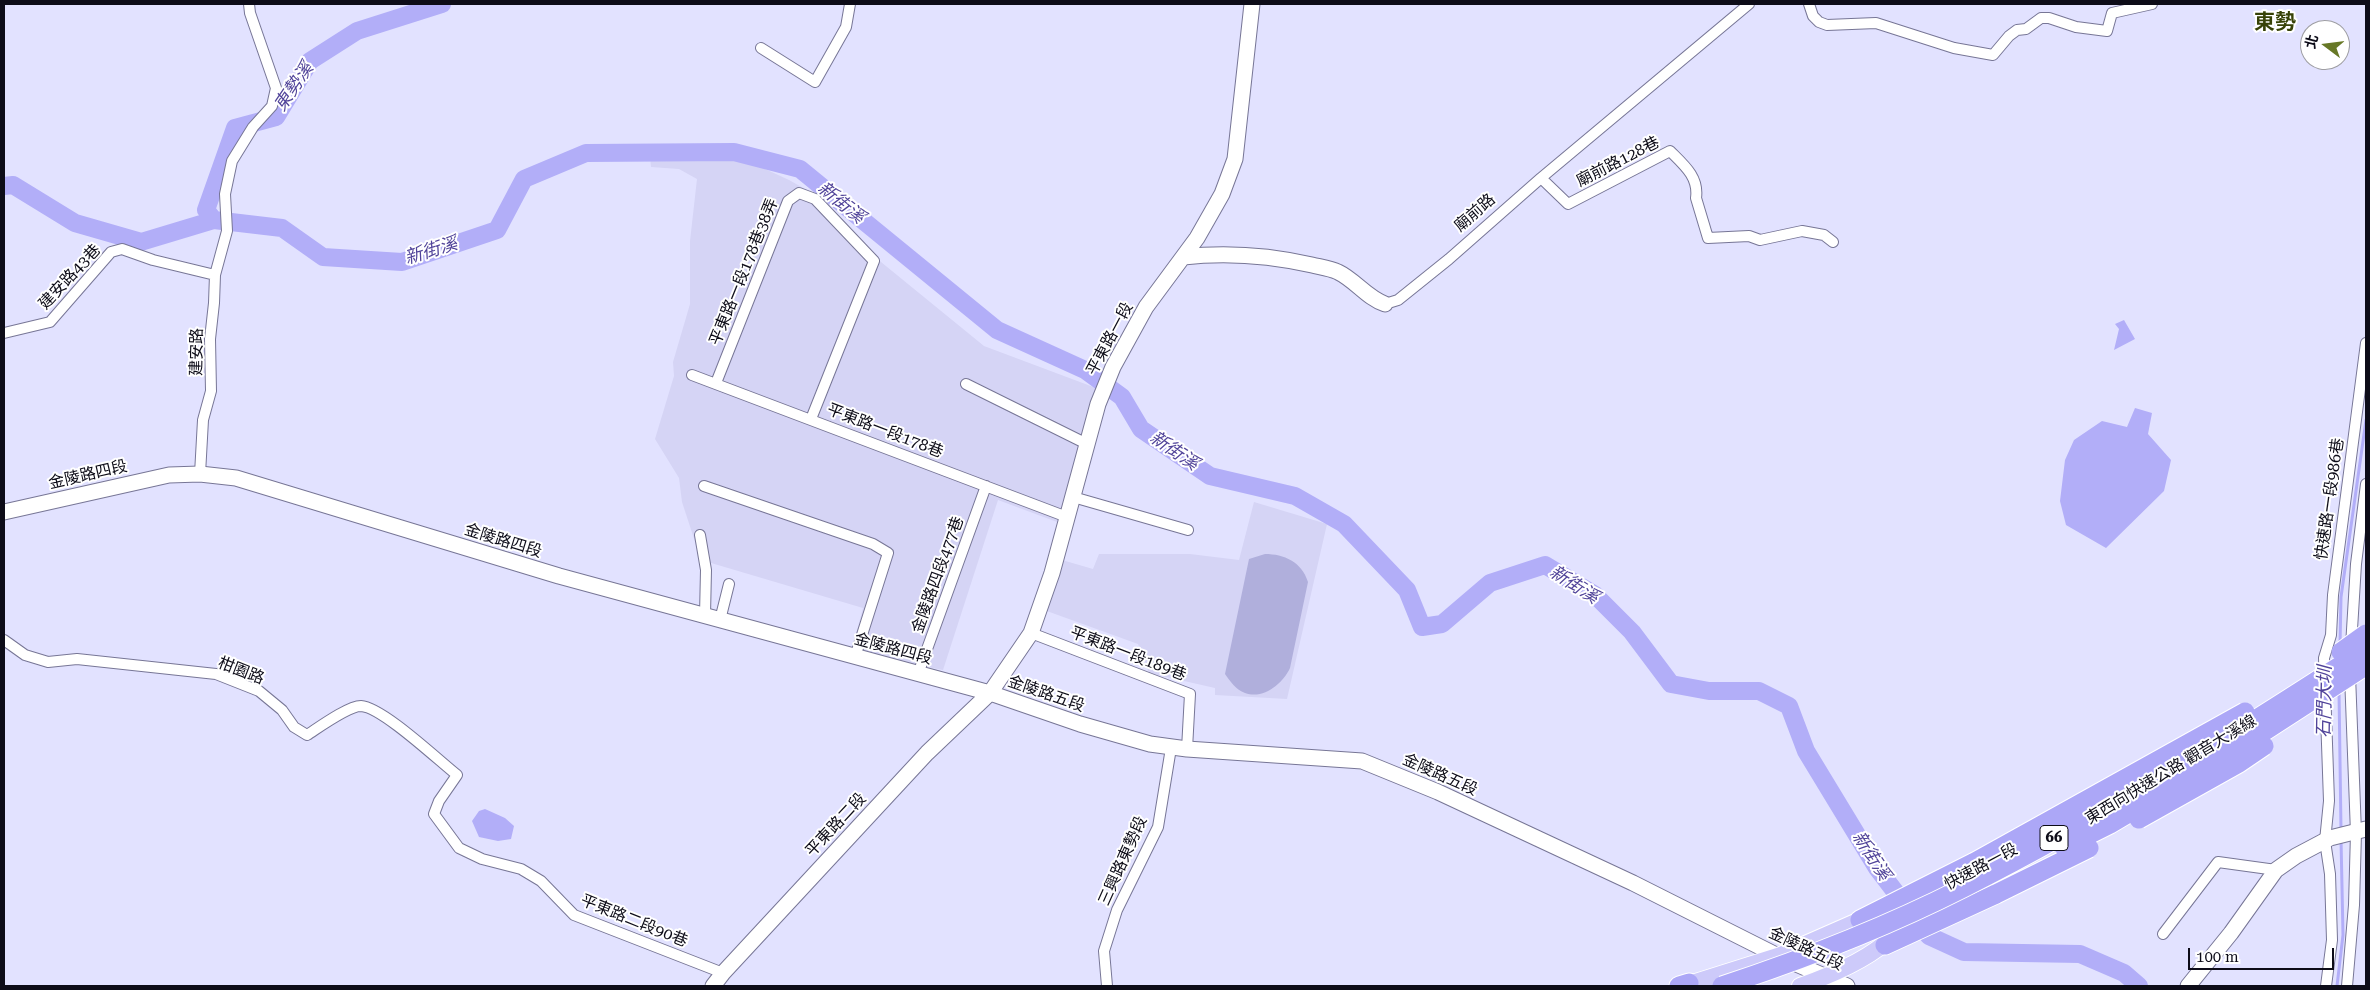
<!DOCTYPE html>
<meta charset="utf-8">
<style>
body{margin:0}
#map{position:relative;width:2370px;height:990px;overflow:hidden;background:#e2e2ff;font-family:"Roboto Serif","Noto Sans TC",serif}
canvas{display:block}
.frame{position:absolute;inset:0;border:5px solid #0d0c18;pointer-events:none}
.north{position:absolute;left:2300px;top:20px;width:50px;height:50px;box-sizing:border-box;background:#fff;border:1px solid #9e9ea3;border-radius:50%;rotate:285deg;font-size:14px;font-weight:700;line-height:20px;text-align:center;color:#0d0c18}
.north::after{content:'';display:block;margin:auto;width:18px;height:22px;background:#677826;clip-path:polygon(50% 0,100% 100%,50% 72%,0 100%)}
.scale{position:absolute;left:2188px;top:948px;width:146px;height:22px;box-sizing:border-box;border:2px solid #0d0c18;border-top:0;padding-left:6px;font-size:15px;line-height:18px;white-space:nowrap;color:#0d0c18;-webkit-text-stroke:4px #fff;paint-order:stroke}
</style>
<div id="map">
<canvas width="2370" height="990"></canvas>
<div class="frame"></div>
<div class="north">北</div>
<div class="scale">100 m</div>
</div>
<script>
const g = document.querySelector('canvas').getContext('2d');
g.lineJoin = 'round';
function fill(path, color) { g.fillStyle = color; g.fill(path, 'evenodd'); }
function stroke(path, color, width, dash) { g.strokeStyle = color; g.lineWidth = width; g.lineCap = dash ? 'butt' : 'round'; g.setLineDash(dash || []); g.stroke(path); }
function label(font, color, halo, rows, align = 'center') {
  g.font = font + ' "Roboto Serif","Noto Sans TC",serif'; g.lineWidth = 4; g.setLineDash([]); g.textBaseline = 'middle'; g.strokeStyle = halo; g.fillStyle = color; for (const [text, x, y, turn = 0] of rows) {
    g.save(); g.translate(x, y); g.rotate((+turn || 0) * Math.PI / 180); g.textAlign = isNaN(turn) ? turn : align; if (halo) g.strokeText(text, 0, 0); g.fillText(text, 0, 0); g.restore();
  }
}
fill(new Path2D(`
 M726,155L750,162L789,180L814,194L881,262L984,346L1096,388L1057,522L998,500L943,670L851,652L863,608L701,560L682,502L679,478L655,439L674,376L673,362L690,304V241L697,179L679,169L651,167L650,157Z
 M1254,502L1327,524L1287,699L1215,695V688L1149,673L1138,644L1044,610L1062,560L1093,569L1099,554H1190L1239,560Z`), '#d5d4f5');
fill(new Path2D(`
 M1265,554C1284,554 1302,562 1308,582L1290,668C1283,683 1264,700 1245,693C1236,690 1230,681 1225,674L1249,559Z`), '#b0afdc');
fill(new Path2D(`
 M2124,320L2135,339L2114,350L2119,329L2115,324Z
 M2135,408L2152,413L2148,434L2171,460L2164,491L2106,548L2066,525L2060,501L2065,460L2074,440L2102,421L2127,427Z
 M485,809L505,818L514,826L511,839L498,841L479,837L472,821L479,811Z`), '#b2aef8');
stroke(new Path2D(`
 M2340,645L2341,597L2366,420
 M2339,691L2341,830
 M2337,986L2343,935L2341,839`), '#b2aef8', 3);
stroke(new Path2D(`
 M4,186L13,185L75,223L141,242L214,220L282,228L323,257L402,262L497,230L524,179L586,153L734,152L800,169L997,330L1085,370L1122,397L1141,429L1210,476L1295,496L1344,524L1407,590L1422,627L1442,624L1490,583L1545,565L1595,595L1632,632L1671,684L1709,691H1759L1789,706L1806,751L1877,868L1929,936L1964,952L2080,954L2124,973L2139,986
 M214,220L206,210L235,128L276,117L310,61L357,31L442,4`), '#b2aef8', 18);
const street = new Path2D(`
 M1809,4L1813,16L1819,22L1827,25L1876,23L1954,48L1993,55L2009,36L2017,30L2026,29L2041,18H2049L2076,27L2107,31L2112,13L2152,4
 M761,48L815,82L846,27L850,4
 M1541,178L1568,204L1670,151C1684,165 1699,177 1696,198L1708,238L1749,236L1760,240L1802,231L1824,235L1833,242
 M1385,304L1398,300L1449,259L1541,178L1749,4
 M4,333L50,322L111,252L122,249L153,260L215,275
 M692,375L1067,517
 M716,383L788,201L799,193L815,199L874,261L811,419
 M966,384L1087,444
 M200,474L203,420L211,391L210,339L214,303L215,275L227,231L225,194L232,161L253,127L272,106L276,88L250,13L249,4
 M704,486L873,544L888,553L855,657
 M1073,497L1188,530
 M700,535L706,570L705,615
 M720,620L729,584
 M1031,633L1190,694L1187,749
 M4,640L25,655L48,662L77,659L216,674L259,691L282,710L294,727L307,735C318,728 348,706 361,706C382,707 438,760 457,775L439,801L434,814L459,848L482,859L521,869L541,881L574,915L723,973
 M2351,646L2356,564L2366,484
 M918,674L986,486
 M2163,934L2218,862L2276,870
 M1107,986L1104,951L1117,910L1158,827L1171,748
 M2326,986L2332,940L2330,874L2325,841L2329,801L2324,658L2331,635L2333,595L2366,343
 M2347,986L2354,905L2356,833L2350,675`);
const secondary = new Path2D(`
 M1183,257C1227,252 1268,255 1312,265C1320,267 1330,268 1338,272C1355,280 1367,298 1385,304
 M4,512L169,475L200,474L236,478L559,576L990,693L1080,724L1150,744L1187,749L1362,761L1438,792L1633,883L1778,956L1847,986
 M713,986L723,973L927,753L990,693L1031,633L1052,573L1098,404L1113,367L1146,307L1197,238L1222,194L1235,159L1252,4
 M2188,986L2231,933L2276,870L2296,856L2330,838L2366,829`);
const primary = new Path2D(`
 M1683,986L1778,956L1860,920L1873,918
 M1800,986C1832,975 1870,959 1894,935`);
const highway = new Path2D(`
 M1860,920L1975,862
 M1885,945L1996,894
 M1679,986L1689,983`);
stroke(street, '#777696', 12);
stroke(secondary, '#777696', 17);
stroke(primary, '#fff', 18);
stroke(highway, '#fff', 21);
stroke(street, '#fff', 10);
stroke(secondary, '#fff', 15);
stroke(primary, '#cdcafa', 16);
stroke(highway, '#aca7f7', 19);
const highwayBridge = new Path2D(`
 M2341,652L2366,634
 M2139,819L2239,763L2264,746
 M2064,847L2110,824L2240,747L2362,668
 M1975,862L2245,712
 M1996,894L2089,848
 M1722,986C1804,959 1886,927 1963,888C2102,818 2235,734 2366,649`);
stroke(highwayBridge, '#fff', 21, []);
stroke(highwayBridge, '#aca7f7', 19);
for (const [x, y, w] of [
 [2054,838,28]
]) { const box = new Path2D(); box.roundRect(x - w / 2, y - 12.5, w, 25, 4); g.fillStyle = '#fff'; g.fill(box); stroke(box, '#0d0c18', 1); }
label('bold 15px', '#0d0c18', null, [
 ["66",2054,838]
]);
label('16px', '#0d0c18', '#fff', [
 ["廟前路128巷",1618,162,-27],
 ["廟前路",1475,213,-41],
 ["平東路一段178巷38弄",744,272,-68],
 ["建安路43巷",70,277,-47],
 ["平東路一段",1110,339,-62],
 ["建安路",197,352,-89],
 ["平東路一段178巷",885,431,21],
 ["金陵路四段",88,475,-13],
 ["快速路一段986巷",2330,499,-82],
 ["金陵路四段",503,541,17],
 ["金陵路四段477巷",938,575,-70],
 ["金陵路四段",893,649,15],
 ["平東路一段189巷",1128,654,21],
 ["柑園路",241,671,21],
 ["金陵路五段",1046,694,19],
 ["東西向快速公路 觀音大溪線",2171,770,-31],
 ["金陵路五段",1440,775,24],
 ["平東路二段",836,825,-47],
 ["三興路東勢段",1123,861,-66],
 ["快速路一段",1981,867,-28],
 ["平東路二段90巷",634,921,22],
 ["金陵路五段",1806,949,25]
]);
label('italic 18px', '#504399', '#fff', [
 ["東勢溪",294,87,-56],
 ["新街溪",841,203,39],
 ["新街溪",431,251,-17],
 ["新街溪",1174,451,34],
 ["新街溪",1574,585,33],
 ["石門大圳",2325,702,-89],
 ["新街溪",1871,856,57]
]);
label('bold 21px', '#374207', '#fff', [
 ["東勢",2275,23]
]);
</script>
